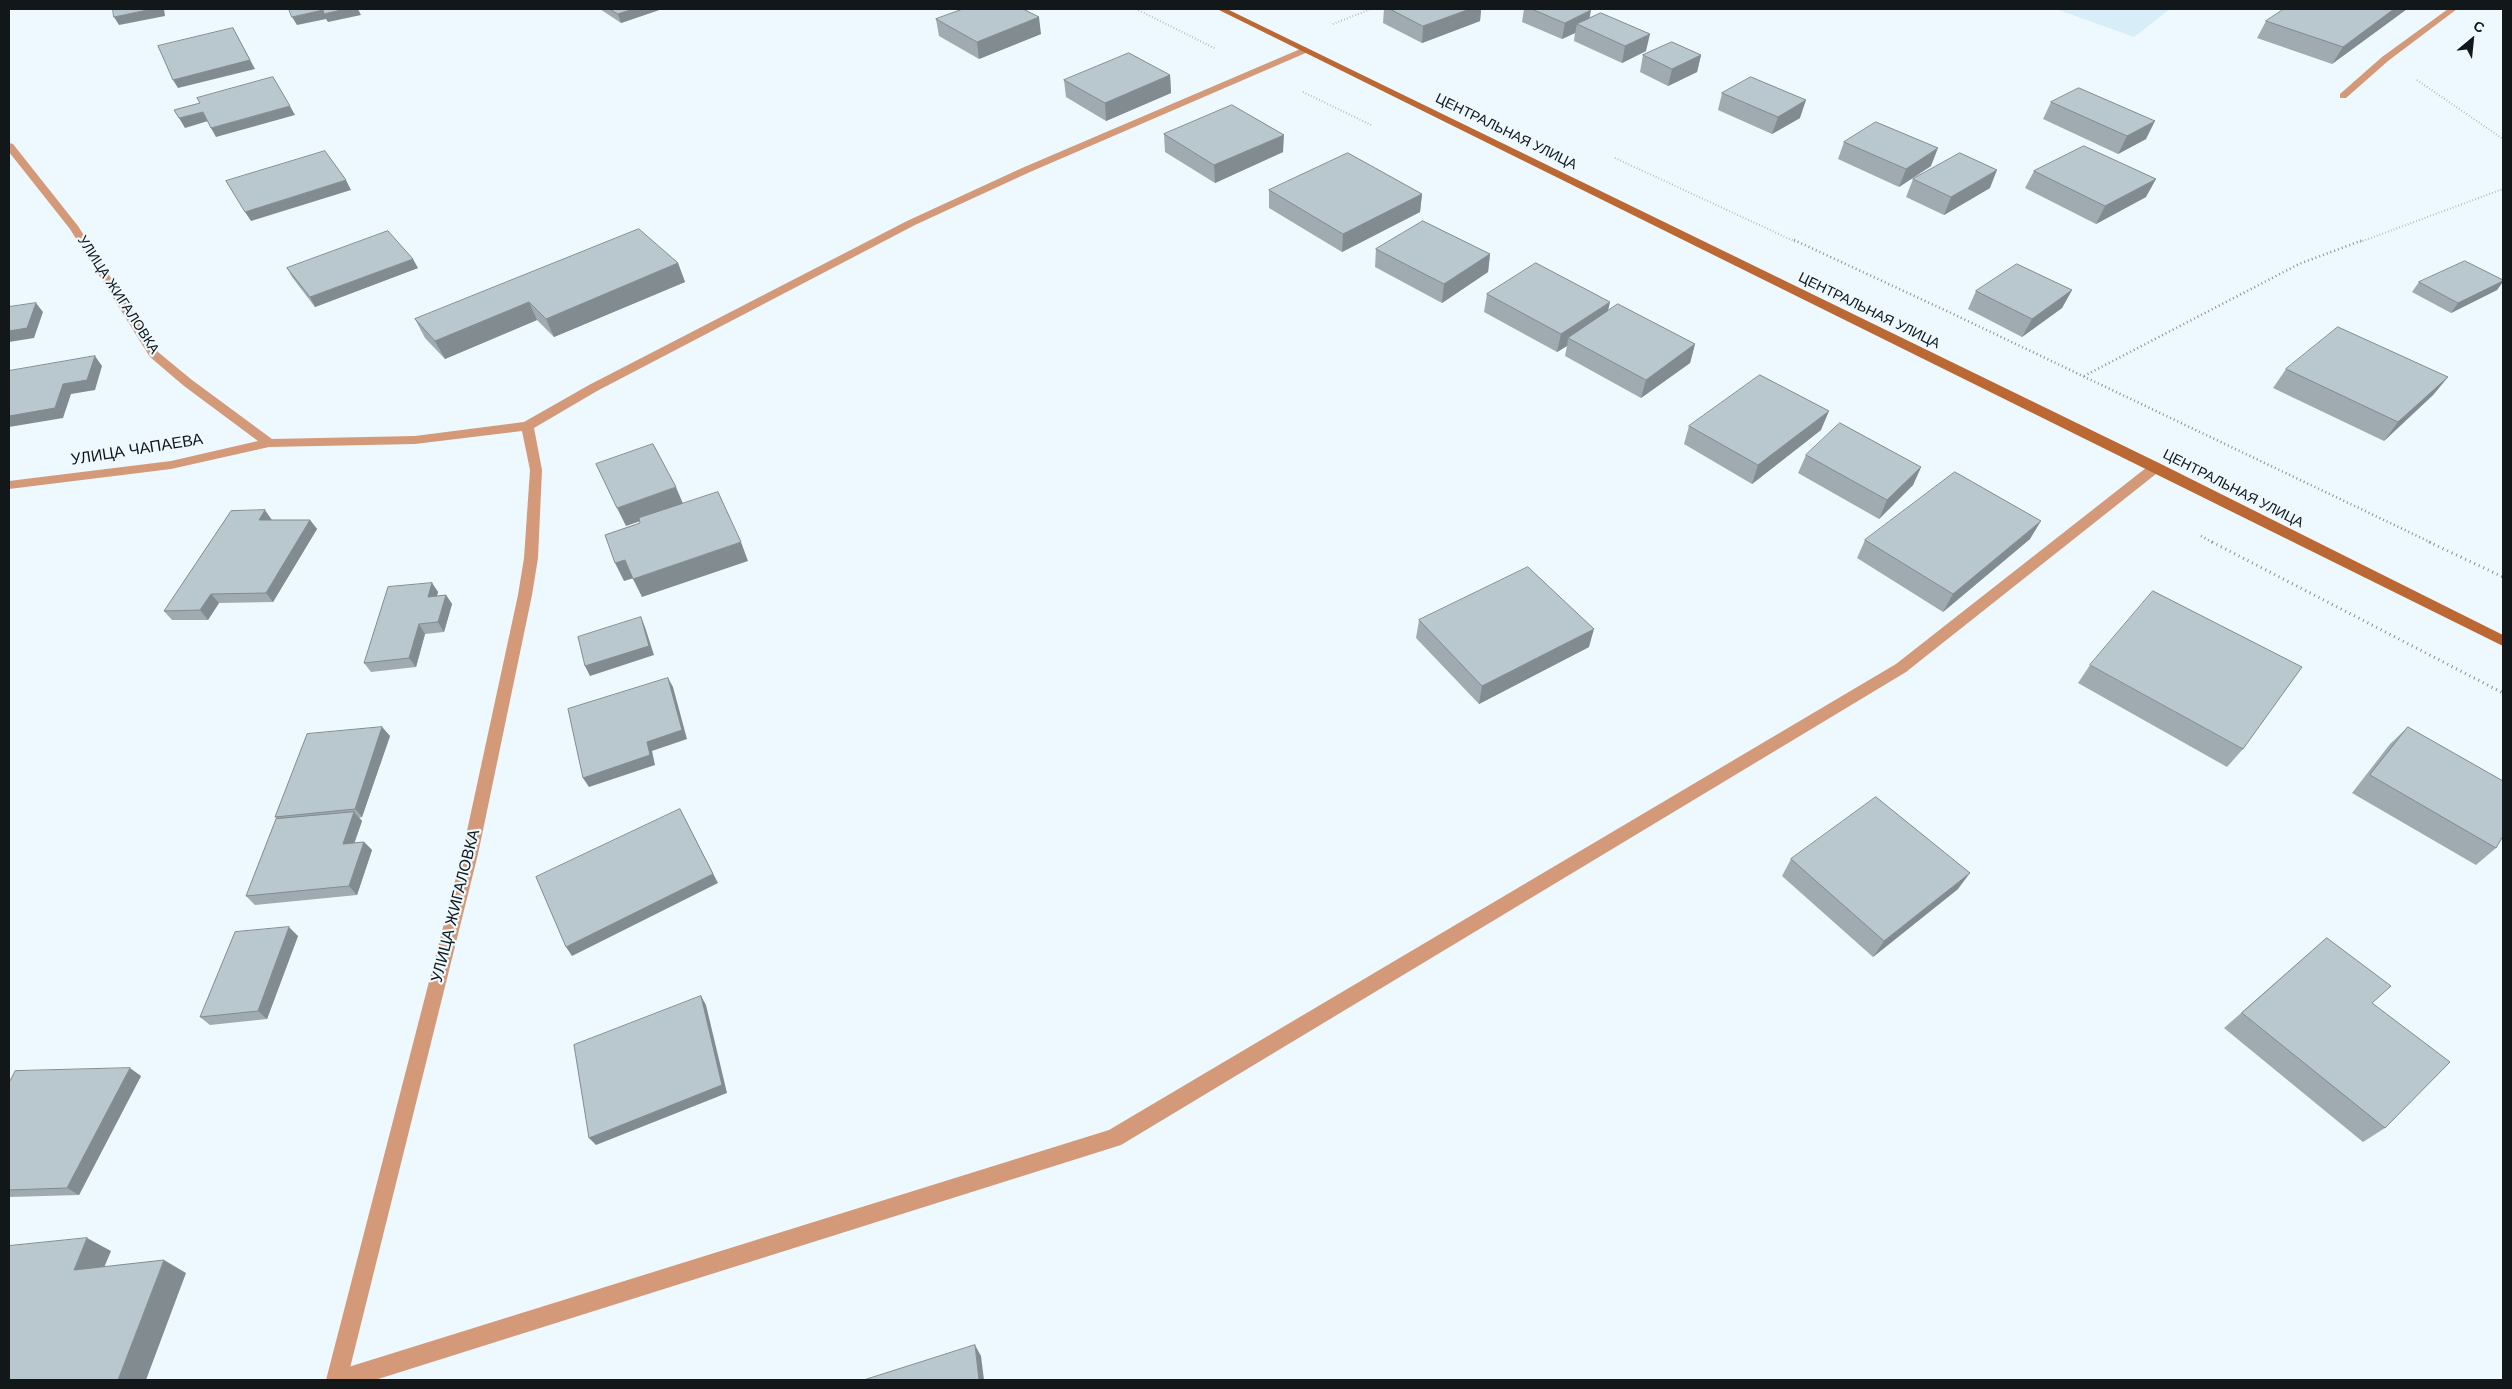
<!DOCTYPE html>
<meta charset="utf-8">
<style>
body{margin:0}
#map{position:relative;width:2512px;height:1389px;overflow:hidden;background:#edf9fe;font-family:Arial,sans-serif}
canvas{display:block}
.frame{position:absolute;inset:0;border:10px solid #121719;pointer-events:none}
.north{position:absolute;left:2447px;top:15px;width:50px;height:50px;-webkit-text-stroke:4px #edf9fe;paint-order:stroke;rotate:28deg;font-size:14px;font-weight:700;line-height:20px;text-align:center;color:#121719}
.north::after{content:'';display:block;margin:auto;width:18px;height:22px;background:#121719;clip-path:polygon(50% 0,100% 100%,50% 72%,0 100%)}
</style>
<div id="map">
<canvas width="2512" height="1389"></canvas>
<div class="frame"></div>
<div class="north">С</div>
</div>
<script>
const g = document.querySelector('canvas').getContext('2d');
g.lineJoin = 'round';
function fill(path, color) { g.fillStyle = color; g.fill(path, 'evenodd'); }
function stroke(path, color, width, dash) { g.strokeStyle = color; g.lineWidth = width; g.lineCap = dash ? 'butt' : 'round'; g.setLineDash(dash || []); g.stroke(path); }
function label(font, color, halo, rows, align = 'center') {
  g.font = font + ' Arial,sans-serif'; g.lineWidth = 4.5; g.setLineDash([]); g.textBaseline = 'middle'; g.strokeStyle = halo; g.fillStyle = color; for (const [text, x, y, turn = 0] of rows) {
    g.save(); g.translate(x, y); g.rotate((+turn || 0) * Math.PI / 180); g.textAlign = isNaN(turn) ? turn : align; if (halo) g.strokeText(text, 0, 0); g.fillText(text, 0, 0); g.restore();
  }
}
fill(new Path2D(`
 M2056,9H2170L2134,37Z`), '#d7eef9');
stroke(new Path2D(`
 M1136,9L1216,49
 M1333,24L1371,9
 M2417,80L2503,139
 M1303,92L1371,125
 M1615,158L1796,242
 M2360,242L2503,189`), '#879093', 2, [0.5, 2.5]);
stroke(new Path2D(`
 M1794,240L1951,313L2432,543
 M2084,376L2299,264L2363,240
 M2201,536L2214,543`), '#879093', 2.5, [1, 3]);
stroke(new Path2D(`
 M2212,542L2503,693
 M2429,542L2503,577`), '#879093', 3, [1, 4]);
fill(new Path2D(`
 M2448,9H2457L2388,61L2346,98H2340V94L2382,57Z
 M2156,463L2162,467L2161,470L1906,672L1121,1145L375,1380H332L335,1373L342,1369L1109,1130L1896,664L2151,464Z`), '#d39978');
fill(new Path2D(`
 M1305,47L1310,50L1308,52L1030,172L915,225L597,391L534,428L542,470L538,558L532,595L478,854L347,1380H326L462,854L518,595L524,558L530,470L522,431L415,444L269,447L171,469L9,489V481L171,461L258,441L184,386L150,357L70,229L9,152V143L13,144L78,226L158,352L192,380L272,439L415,436L524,422L589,385L907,221L1022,168Z`), '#d39978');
fill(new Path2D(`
 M1217,9H1227L2161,464L2503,635V646Z`), '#bc6834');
fill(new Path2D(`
 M600,9H662L621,23Z
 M1384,9H1481L1480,21L1422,43L1383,23Z
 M1524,9H1587L1589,18L1646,51L1622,63L1574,41L1575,33L1562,39L1522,22Z
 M2407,9L2332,64L2257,38L2266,21Z
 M936,19L1041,34L979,59L939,36Z
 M1643,55H1701L1697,72L1668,86L1640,72Z
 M1170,75L1171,93L1106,121L1066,97L1064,80Z
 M1722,93L1800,118L1772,134L1718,110Z
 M2051,102L2146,139L2118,154L2043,119Z
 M1164,134L1283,152L1215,183L1165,152Z
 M1844,142L1931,166L1899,187L1838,159Z
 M2034,171L2146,197L2096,224L2025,188Z
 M1913,179L1990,188L1944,215L1906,197Z
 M1269,190L1422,194L1420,212L1342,252L1269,208Z
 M1376,249L1490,254L1488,272L1442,303L1375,267Z
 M678,263L685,282L554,337L537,320L445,359L425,338L415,319Z
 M287,268H418L315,307L292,277Z
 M2503,280V282L2497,290L2451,313L2412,292L2419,282Z
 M2072,290L2062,308L2022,337L1968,309L1976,291Z
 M1487,294L1608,311L1695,344L1690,363L1641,398L1565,356L1567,346L1557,352L1484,312Z
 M2286,369L2448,377L2433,395L2384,441L2273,388Z
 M1689,426L1821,430L1752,484L1684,444Z
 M1806,455L1921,467L1913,485L1879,519L1798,473Z
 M272,520H310L317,529L273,602L219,603L208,620H172L164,611Z
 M2030,539L1943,612L1857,558L1865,540Z
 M432,583L438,592L437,596L446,595L452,604L444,632L425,634L416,667L371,672L364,663Z
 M1419,620L1589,647L1479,704L1416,638Z
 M2090,665L2243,749L2227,767L2078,683Z
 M382,727L390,736L362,817L359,818L362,821L354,843L364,842L372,850L357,895L255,905L246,896L277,819L275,817Z
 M2408,727L2496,848L2476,865L2352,793L2390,744Z
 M1791,859L1958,889L1873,957L1782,876Z
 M298,936L267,1019L210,1025L200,1017Z
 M2327,938L2385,1128L2363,1142L2224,1028Z
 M141,1076L79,1195L9,1197V1083Z`), '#9fabb1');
fill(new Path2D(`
 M152,9H164L165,16L119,25L114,17Z
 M346,9H358L361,15L328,22L326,19L297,25L292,17L323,10Z
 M633,9H662L621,23L618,14Z
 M1470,9H1481L1480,21L1422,43L1423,26Z
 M2394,9H2407L2332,64L2343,47Z
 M1591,10L1588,27L1577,24L1575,33L1562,39L1565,23Z
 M1039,17L1041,34L979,59L977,42Z
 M233,28L255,69L178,88L173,80Z
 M1650,34L1646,51L1622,63L1625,46Z
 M1701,55L1697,72L1668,86L1672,69Z
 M1170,75L1171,93L1106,121L1105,103Z
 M1806,100L1800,118L1772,134L1778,117Z
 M290,106L295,115L216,137L211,128Z
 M203,112L208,121L185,128L179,118Z
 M2155,121L2146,139L2118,154L2127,136Z
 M1284,135L1283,152L1215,183L1214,165Z
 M1938,148L1931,166L1899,187L1906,169Z
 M1997,170L1990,188L1944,215L1951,197Z
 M2156,179L2146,197L2096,224L2105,206Z
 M346,180L351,190L251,221L245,212Z
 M1422,194L1420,212L1342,252L1343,234Z
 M1490,254L1488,272L1442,303L1444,284Z
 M413,259L418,268L315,307L310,297Z
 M678,263L685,282L554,337L546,319Z
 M2503,281L2497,290L2451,313L2458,303Z
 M2072,290L2062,308L2022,337L2032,319Z
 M529,302L537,320L445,359L435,341Z
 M1610,302L1606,320L1568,338L1567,346L1557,352L1561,334Z
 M36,303L43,312L34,338L9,342V331Z
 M1695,344L1690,363L1641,398L1646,380Z
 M95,356L102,366L95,390L71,394L63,418L9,427V416L63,384Z
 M2448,377L2433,395L2384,441L2398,422Z
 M1829,411L1821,430L1752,484L1758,465Z
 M1921,467L1913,485L1879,519L1887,500Z
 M676,487L684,506L626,526L617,508Z
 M265,510L272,520H259Z
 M310,520L317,529L273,602L266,593Z
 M2041,521L2030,539L1943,612L1953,594Z
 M741,542L748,561L642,597L633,579Z
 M625,560L634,578L624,581L615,563Z
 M432,583L438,592L434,606L428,597Z
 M211,594L219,603L208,620L200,610Z
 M446,595L452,604L444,632L438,622Z
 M641,617L645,627L654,655L590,676L585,666Z
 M419,624L425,634L416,667L409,658Z
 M1594,629L1589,647L1479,704L1482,686Z
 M668,678L673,687L687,739L652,751L655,765L589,787L583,778L647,742Z
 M382,727L390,736L362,817L355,809Z
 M680,809L718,883L572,956L566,947Z
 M354,812L362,821L351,853L343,844Z
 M364,842L372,850L357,895L349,886Z
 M1970,873L1958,889L1873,957L1884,941Z
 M289,927L298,936L267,1019L258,1011Z
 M701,996L706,1005L727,1093L596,1145L589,1138Z
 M130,1068L141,1076L79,1195L67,1188Z
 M87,1238L111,1251L98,1282L74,1270Z
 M164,1260L186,1273L146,1380H118Z
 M975,1345L981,1356L984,1380H979Z`), '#828b90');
const building = new Path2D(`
 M113,9H152L114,17Z
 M289,9H346L324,14L323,10L292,17Z
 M610,9H633L618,14Z
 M963,9H1023L1039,17L977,42L936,19Z
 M1390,9H1470L1423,26Z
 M1532,9H1587L1591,10L1565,23Z
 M2284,9H2394L2343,47L2266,21Z
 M1601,13L1650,34L1625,46L1577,24Z
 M233,28L250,60L173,80L158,46Z
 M1672,42L1701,55L1672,69L1643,55Z
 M1129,53L1170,75L1105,103L1064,80Z
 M273,77L290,106L211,128L203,112L179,118L174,110L200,103L197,98Z
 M1751,77L1806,100L1778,117L1722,93Z
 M2079,88L2155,121L2127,136L2051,102Z
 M1232,105L1284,135L1214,165L1164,134Z
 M1876,122L1938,148L1906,169L1844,142Z
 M2084,146L2156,179L2105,206L2034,171Z
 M325,151L346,180L245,212L226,181Z
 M1348,153L1422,194L1343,234L1269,190Z
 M1960,153L1997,170L1951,197L1913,179Z
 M1423,221L1490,254L1444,284L1376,249Z
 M639,229L678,263L546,319L529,302L435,341L415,319Z
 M388,231L413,259L310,297L287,268Z
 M2465,261L2503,280V281L2458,303L2419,282Z
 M1536,263L1610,302L1561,334L1487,294Z
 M2017,264L2072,290L2032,319L1976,291Z
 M36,303L27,328L9,331V307Z
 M1618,304L1695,344L1646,380L1568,338Z
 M2338,327L2448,377L2398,422L2286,369Z
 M95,356L87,380L63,384L55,408L9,416V371Z
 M1760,375L1829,411L1758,465L1689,426Z
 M1840,423L1921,467L1887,500L1806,455Z
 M653,444L676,487L617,508L596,464Z
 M1955,472L2041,521L1953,594L1865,540Z
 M718,492L741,542L633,579L625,560L615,563L605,535L640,523L639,518Z
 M265,510L259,520H310L266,593L211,594L200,610L164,611L231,511Z
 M1528,567L1594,629L1482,686L1419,620Z
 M432,583L428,597L446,595L438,622L419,624L409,658L364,663L388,587Z
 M2153,591L2302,667L2243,749L2090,665Z
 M641,617L649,646L585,666L578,637Z
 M668,678L682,730L647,742L650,755L583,778L568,709Z
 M382,727L355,809L275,817L307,734Z
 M2408,727L2503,781V836L2496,848L2370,775Z
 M1876,797L1970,873L1884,941L1791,859Z
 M680,809L713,874L566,947L536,877Z
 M354,812L343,844L364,842L349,886L246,896L276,819Z
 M289,927L258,1011L200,1017L235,932Z
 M2327,938L2391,986L2372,1003L2450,1062L2385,1128L2242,1013Z
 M701,996L722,1085L589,1138L574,1045Z
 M130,1068L67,1188L9,1190V1083L15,1071Z
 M87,1238L74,1270L164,1260L118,1380H9V1246Z
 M975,1345L979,1380H864Z`);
fill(building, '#b9c7ce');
stroke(building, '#828b90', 1);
label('14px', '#121719', '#edf9fe', [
 ["ЦЕНТРАЛЬНАЯ УЛИЦА",1506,132,26],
 ["УЛИЦА ЖИГАЛОВКА",118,295,57],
 ["ЦЕНТРАЛЬНАЯ УЛИЦА",1869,311,26],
 ["ЦЕНТРАЛЬНАЯ УЛИЦА",2233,489,27]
]);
label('16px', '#121719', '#edf9fe', [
 ["УЛИЦА ЧАПАЕВА",137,450,-9],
 ["УЛИЦА ЖИГАЛОВКА",456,906,-76]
]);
</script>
